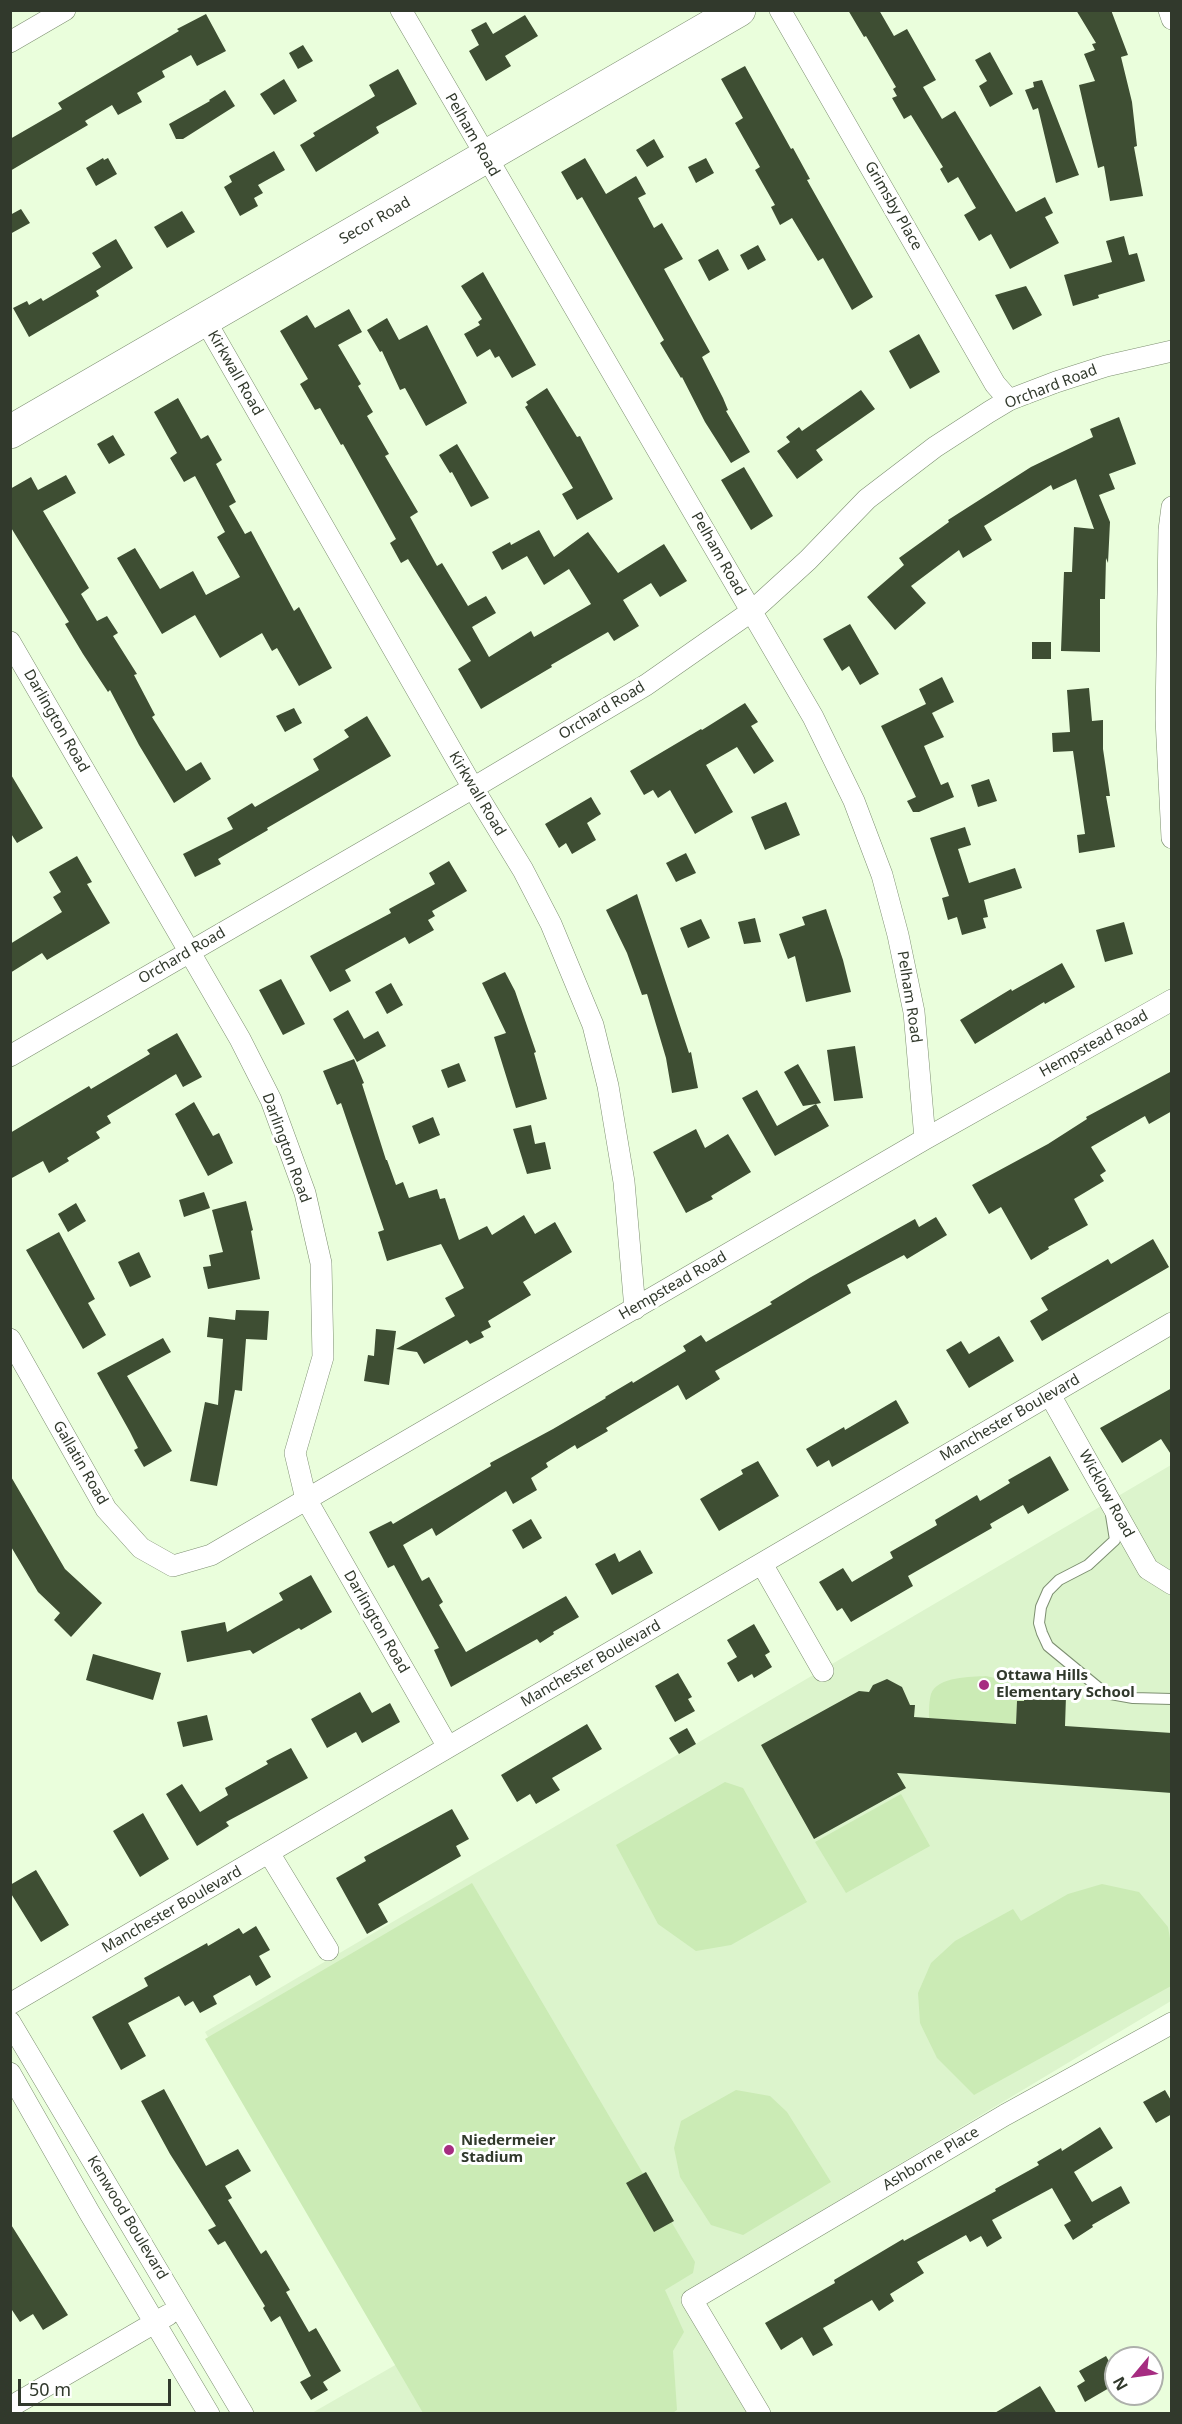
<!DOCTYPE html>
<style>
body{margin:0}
#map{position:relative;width:1182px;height:2424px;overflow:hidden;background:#eafedc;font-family:"Noto Sans",sans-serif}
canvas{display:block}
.frame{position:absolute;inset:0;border:12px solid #31392c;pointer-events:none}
.north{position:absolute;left:1104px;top:2346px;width:60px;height:60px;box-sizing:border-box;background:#fff;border:2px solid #adb0ab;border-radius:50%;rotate:241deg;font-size:16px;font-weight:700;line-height:24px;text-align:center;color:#31392c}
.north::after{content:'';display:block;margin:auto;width:21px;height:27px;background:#a62c81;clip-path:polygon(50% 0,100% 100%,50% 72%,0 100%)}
.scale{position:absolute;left:18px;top:2379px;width:153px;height:27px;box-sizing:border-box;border:3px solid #31392c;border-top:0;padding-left:8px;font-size:18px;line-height:21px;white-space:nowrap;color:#31392c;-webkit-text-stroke:4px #fff;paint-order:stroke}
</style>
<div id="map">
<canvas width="1182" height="2424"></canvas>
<div class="frame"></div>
<div class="north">N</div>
<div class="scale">50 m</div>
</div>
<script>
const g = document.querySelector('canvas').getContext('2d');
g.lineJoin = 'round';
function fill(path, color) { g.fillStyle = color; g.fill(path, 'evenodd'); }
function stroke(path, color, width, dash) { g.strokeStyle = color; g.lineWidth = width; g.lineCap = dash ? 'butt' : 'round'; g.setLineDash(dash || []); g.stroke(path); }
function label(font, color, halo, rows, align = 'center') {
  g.font = font + ' "Noto Sans",sans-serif'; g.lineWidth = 6; g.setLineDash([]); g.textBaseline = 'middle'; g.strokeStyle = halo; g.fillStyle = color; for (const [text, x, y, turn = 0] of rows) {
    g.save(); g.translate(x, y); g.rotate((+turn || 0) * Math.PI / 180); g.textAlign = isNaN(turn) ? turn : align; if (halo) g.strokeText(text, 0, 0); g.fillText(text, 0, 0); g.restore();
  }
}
fill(new Path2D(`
 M1171,1465V2001L691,2289L754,2413H312L397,2364L205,2032Z`), '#dcf4cc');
fill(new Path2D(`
 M986,1676L999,1679L1025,1693L1024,1701H1017L1016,1724L929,1718C929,1711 929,1701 931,1694C938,1676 971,1677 986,1676Z
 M725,1782L743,1788L807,1902L731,1945L696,1951L658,1924L616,1845Z
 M901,1794L930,1846L846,1893L815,1842Z
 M472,1883L695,2262L693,2273L665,2290L684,2332L673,2351L677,2410L671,2414L423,2413L205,2039Z
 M1102,1884L1139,1892L1168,1927L1171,1944V1986L974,2095L937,2058L920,2023L918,1993L931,1963L955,1941L1013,1909L1021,1921L1068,1894Z
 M736,2090L770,2096L787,2112L831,2182L743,2235L711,2225L680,2177L674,2148L681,2121Z`), '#cbebb5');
fill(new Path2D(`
 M848,10H879L894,36L907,29L936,80L923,87L942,119L955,111L1016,212L1045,197L1053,213L1045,217L1059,243L1010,269L991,234L979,241L964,215L976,208L958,177L948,183L940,169L943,167L911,115L904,119L892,98L897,96L893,89L896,87L866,36L864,37Z
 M1076,10H1111L1128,55L1121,57L1132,102L1137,146L1134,147L1143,196L1110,201L1104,166L1098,168L1079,85L1095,81L1084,54L1095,50L1092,44L1096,43Z
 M206,14L226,51L197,66L191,55L162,71L165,77L137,93L142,102L118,115L112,105L85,121L88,125L10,171V139L62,109L58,103L179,31L177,29Z
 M525,15L538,36L505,56L511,66L486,81L469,51L479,45L471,30L486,22L493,34Z
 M303,45L313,61L298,69L289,53Z
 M990,52L1013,94L990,107L979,86L987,81L975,60Z
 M745,66L791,149L793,148L810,179L807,180L873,297L852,310L823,258L818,261L792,218L780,225L771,207L775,205L755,170L760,167L735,123L743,118L721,79Z
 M398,69L417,104L376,127L379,133L316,172L300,145L315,136L313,133L375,96L369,85Z
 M284,79L297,101L274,115L260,94Z
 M1042,80L1079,175L1056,183L1038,108L1033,110L1025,90L1034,87L1033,82Z
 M225,90L235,106L183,139H176L169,124L210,101L209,100Z
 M654,139L664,157L647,167L636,150Z
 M274,151L285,170L258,185L263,193L254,198L258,206L240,216L224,187L232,182L229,176Z
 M103,158L104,160L108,158L117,174L96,186L86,168Z
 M585,158L606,194L636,176L646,194L638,198L654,228L662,223L683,259L664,269L710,352L702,357L723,398L728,410L726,411L750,452L731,463L705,422L682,377L681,378L660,343L664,340L582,197L577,200L561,172Z
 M706,158L714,173L696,183L688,167Z
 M21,209L30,223L10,234V215Z
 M182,211L195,232L167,248L154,227Z
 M1124,236L1129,255L1137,253L1145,281L1098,295L1099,298L1073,306L1064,275L1112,262L1106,241Z
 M116,239L133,268L96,291L99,296L29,337L13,308L27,301L29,305L41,298L43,301L101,267L92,253Z
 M758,245L766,260L748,270L740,255Z
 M718,249L729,270L709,281L698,260Z
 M483,272L536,365L512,378L499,356L495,358L490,349L477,357L464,334L480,325L478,322L482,319L461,286Z
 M1026,286L1042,315L1013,330L995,295Z
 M349,309L362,332L338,345L361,384L358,386L373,412L367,416L389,454L385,456L418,512L410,517L437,566L442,563L468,606L486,596L496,613L472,627L489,657L531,631L534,637L591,604L569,569L544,585L527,556L502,570L492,552L510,542L511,545L539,530L554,557L588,532L618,573L664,544L687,581L660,597L651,583L623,600L639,626L614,641L608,632L551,665L552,667L481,709L458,669L471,661L408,559L401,563L390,543L396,539L343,444L341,445L320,408L315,410L300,384L308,379L280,331L307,315L315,328Z
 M387,318L399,340L427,325L467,403L426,426L405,388L400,390L382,351L380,352L367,330Z
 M919,334L940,372L910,389L889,351Z
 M547,388L577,437L580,436L613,499L577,520L562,494L573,488L525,407L528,405L526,402Z
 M861,390L875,409L816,450L823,460L797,479L777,451L790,442L786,437L799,427L802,431Z
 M178,398L201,439L208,435L222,460L216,464L236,502L229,506L245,534L251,531L294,611L299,607L332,668L299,686L277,648L272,651L262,633L220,658L195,615L162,634L117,558L135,548L160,589L193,571L206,595L240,577L217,537L225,532L195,476L184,482L170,458L177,453L154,412Z
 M1119,417L1136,464L1109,474L1115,489L1099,495L1110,522L1108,563L1106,558L1105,599H1100V652L1061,651L1064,572H1072L1074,527L1094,529L1076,479L1053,490L1051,485L984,526L992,540L963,558L959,550L911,586L926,603L895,630L867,597L904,565L899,558L949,522L948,520L1031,467L1093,437L1090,429Z
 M113,435L125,455L109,464L97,444Z
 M457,444L489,498L471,507L452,472L450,473L439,455Z
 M744,467L773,516L751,530L721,480Z
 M66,475L76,493L43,511L89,588L81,594L97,621L107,616L118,633L113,636L137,674L134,675L155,715L152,717L186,771L201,762L211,779L174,803L139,745L110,690L108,692L83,654L65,624L69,622L10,526V489L31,477L38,490Z
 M850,624L879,674L860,685L849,666L842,671L823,639Z
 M1032,642H1051V659H1032Z
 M942,677L954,702L932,713L944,737L924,746L941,785L948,782L954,797L919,812H913L907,801L916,797L881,726L926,704L919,689Z
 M1089,688L1092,721L1103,720V749L1110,796H1106L1115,847L1079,853L1077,835L1085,834L1073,751L1053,752L1052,733L1070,732L1067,690Z
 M745,703L758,722L751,726L774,761L754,774L737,747L706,765L733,812L695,834L670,790L658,798L653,790L644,795L630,771L701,729L702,730Z
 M294,708L302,723L285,732L276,716Z
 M367,716L391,756L267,828L268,830L218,859L221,864L195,877L183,854L233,829L227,818L252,803L255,807L319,770L313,759L349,737L344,730Z
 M10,773L43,828L17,843L10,832Z
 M989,779L997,801L978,807L971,785Z
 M591,797L601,814L587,823L596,840L572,854L566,843L559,848L545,824Z
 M786,802L800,835L765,850L751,817Z
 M965,827L971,845L958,849L969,883L1015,868L1022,888L984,900L988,917L983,918L986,928L962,935L957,917L948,920L942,898L949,896L930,838Z
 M686,853L696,873L676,882L666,863Z
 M77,856L92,882L87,884L110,923L47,960L42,953L10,973V944L62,912L53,897L61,892L49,872Z
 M449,861L467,891L432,911L435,916L428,920L434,930L409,944L405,937L345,970L351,981L330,992L310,956L391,913L389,909L435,884L429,873Z
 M637,894L689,1053L691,1052L698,1088L672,1093L666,1058L647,994L642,995L627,953L606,910Z
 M826,909L843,960L851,992L806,1002L795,956L788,959L779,934L805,925L802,917Z
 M755,918L761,942L744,944L738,922Z
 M701,919L710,938L688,948L680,928Z
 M1124,922L1133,954L1105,962L1096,930Z
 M1062,963L1075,987L1045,1004L1044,1002L975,1044L960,1020L1011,989L1012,991Z
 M505,972L515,991L536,1052L534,1053L547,1099L516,1108L494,1037L506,1033L482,983Z
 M281,979L305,1024L283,1035L259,990Z
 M391,983L403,1005L387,1014L375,992Z
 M348,1010L364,1039L378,1031L386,1046L357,1062L333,1019Z
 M177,1033L202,1077L183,1087L176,1074L107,1116L111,1123L96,1132L100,1138L67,1158L69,1161L49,1173L43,1161L10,1179V1133L89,1086L91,1089L150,1054L147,1050Z
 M855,1046L863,1098L834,1101L827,1050Z
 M354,1059L364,1083L362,1084L386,1160H387L396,1185L403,1182L409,1198L437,1189L440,1199L445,1198L459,1240L487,1226L492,1235L524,1215L535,1234L555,1222L572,1252L523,1282L531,1295L488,1321L491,1327L481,1332L484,1337L470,1344L467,1340L424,1364L417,1352L396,1349L455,1316L445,1298L464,1288L441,1244L387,1261L378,1232L384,1230L341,1103L337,1105L323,1071Z
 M459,1063L466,1081L448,1088L441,1070Z
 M798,1064L821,1103L816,1104L829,1126L775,1156L742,1098L757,1090L777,1126L816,1104L803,1106L784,1072Z
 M1172,1071V1111L1149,1124L1145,1116L1091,1147L1106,1171L1100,1175L1104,1181L1074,1199L1088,1225L1048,1247L1049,1249L1031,1260L1001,1207L989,1214L972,1185L1048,1144L1087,1119L1086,1117Z
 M194,1102L213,1136L219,1133L233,1163L208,1176L175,1114Z
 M433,1117L440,1135L419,1144L412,1126Z
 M531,1125L535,1144L545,1142L551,1169L527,1174L513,1129Z
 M696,1129L705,1148L728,1134L751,1172L711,1196L713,1199L686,1213L653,1152Z
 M204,1192L210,1208L184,1217L179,1200Z
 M246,1201L253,1230L251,1231L260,1279L208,1289L203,1267L211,1266L209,1255L223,1252L212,1210Z
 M76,1203L86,1221L68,1232L58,1214Z
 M936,1217L947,1235L907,1259L904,1255L847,1285L851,1293L715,1371L720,1379L686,1400L678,1385L606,1428L608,1431L577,1449L575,1445L546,1463L548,1467L531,1478L537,1490L513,1504L506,1491L436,1536L432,1528L403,1545L422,1581L429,1577L443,1602L439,1605L466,1652L566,1596L579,1617L553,1632L554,1634L540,1643L537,1639L451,1687L434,1650L439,1648L394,1565L388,1568L369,1532L391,1521L393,1524L491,1466L490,1463L553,1429L606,1398L605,1397L632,1381L633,1383L686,1351L683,1346L701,1335L706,1342L772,1304L770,1302L811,1277L915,1219L919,1227Z
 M59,1232L95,1299L88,1303L106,1335L83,1349L26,1250Z
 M1153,1239L1169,1267L1042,1341L1030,1321L1048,1310L1041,1298L1108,1259L1111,1264Z
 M139,1252L151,1277L130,1287L118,1262Z
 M236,1310L269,1311L267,1340L246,1339L242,1391L235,1390L217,1486L190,1481L205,1402L218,1405L223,1339L207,1337L209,1317L235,1320Z
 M376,1329L396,1331L389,1385L364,1381L368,1355L374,1356Z
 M999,1336L1014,1361L969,1388L946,1350L961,1341L969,1354Z
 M163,1338L171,1352L127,1376L172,1451L144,1467L134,1450L138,1448L130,1432L97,1373Z
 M1172,1388V1456L1161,1439L1122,1463L1100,1428Z
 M896,1400L909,1423L832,1467L829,1460L817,1467L806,1449L844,1427L845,1430Z
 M1050,1456L1069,1490L1028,1514L1023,1505L990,1524L992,1528L908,1576L913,1586L851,1622L842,1608L837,1611L819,1582L843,1568L852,1582L893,1558L890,1552L937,1525L935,1520L977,1495L980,1501L1010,1483L1008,1480Z
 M758,1461L779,1496L719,1531L700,1499L743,1474L741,1470Z
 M10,1475L65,1569L102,1603L71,1637L54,1620L60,1613L38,1592L10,1545Z
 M531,1519L542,1538L523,1549L512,1530Z
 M640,1550L653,1573L612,1595L595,1564L615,1553L619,1562Z
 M311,1575L332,1612L301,1630L299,1628L253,1654L250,1650L187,1662L181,1631L225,1622L227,1632L283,1600L279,1593Z
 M754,1624L770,1652L765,1655L772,1667L754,1678L752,1674L738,1682L727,1663L737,1657L727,1640Z
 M93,1654L161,1673L153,1700L86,1680Z
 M678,1673L692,1697L688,1699L695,1711L675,1722L655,1686Z
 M887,1679L902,1687L910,1705H915L914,1717L1016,1724L1017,1701H1024L1025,1693L1066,1696L1065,1726L1172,1733V1793L897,1773L906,1788L814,1839L761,1745L859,1691L869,1692L873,1685Z
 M360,1692L372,1713L390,1703L400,1722L362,1743L356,1732L327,1748L311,1719Z
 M207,1715L213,1740L183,1747L177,1722Z
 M587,1724L602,1749L552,1778L560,1790L536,1804L530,1794L517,1802L501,1775Z
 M687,1728L696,1744L679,1754L669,1738Z
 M291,1748L308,1778L226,1822L229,1826L197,1846L166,1794L182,1784L200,1812L228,1795L225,1788L268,1764L266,1761Z
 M452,1809L469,1839L456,1846L461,1856L378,1904L388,1922L367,1934L336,1878L366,1861L364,1857Z
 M143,1813L169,1859L140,1877L113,1831Z
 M36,1870L69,1925L41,1942L10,1892V1885Z
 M256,1926L270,1950L259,1956L271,1977L256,1986L250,1975L213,1996L217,2004L200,2013L193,2001L185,2006L179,1996L128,2023L146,2056L121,2070L92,2017L148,1986L144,1978L207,1943L208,1946L239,1928L243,1934Z
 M164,2089L206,2166L238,2149L251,2171L225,2186L232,2198L228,2200L261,2254L266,2250L290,2290L286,2292L309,2332L316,2328L341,2371L323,2382L328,2390L311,2400L300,2382L311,2376L280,2316L271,2322L263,2308L265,2306L225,2241L218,2245L208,2230L216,2226L170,2154L141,2101Z
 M1165,2090L1172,2102V2114L1156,2123L1143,2102Z
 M1100,2127L1113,2148L1074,2172L1092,2202L1121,2186L1130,2203L1092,2225L1093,2227L1073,2240L1064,2225L1071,2221L1052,2188L992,2220L1002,2238L987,2247L981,2236L970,2242L966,2235L917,2262L924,2273L890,2294L894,2301L879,2311L872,2300L823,2328L833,2345L813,2356L802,2337L781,2350L765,2323L835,2283L834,2280L903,2239L904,2241L996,2191L995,2189L1039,2165L1037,2162L1061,2148L1062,2151Z
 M646,2172L674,2221L654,2232L626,2183Z
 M10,2223L68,2315L43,2330L33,2314L20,2322L10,2307Z
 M1106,2356L1116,2374V2384L1085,2402L1077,2386L1085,2381L1079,2371Z
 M1040,2386L1057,2414H993Z`), '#3e4e33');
const service = new Path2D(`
 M1111,1515L1115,1540L1088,1565L1059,1580L1048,1591L1041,1607L1039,1623L1042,1633L1048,1646L1105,1693L1133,1698L1172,1699`);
const minor = new Path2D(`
 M401,10L813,717L854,801L882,875L898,935L914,1012L925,1139
 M780,10L995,384L1009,400
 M1169,10L1172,19
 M10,42L65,10
 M205,320L473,788L523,870L551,924L593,1025L608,1086L624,1182L635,1309
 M1172,507L1169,530L1166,719L1172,838
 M10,642L240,1039L271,1100L305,1193L321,1263L323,1357L295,1453L306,1499L448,1747
 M10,1056L473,788L646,685L752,611L808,560L867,499L935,447L989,412L1009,400L1056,382L1106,366L1172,351
 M10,1339L106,1509L141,1548L173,1566L211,1555L925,1139L1172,1000
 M1050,1395L1148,1569L1172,1584
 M762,1564L823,1671
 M269,1853L328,1950
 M10,2004L1172,1323
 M10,2022L243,2414
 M10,2073L89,2212L209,2414
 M10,2407L168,2315
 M760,2414L692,2300L1005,2115L1172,2023`);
const primary = new Path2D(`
 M10,432L739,10`);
stroke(service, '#7d8f71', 12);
stroke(minor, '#7d8f71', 22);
stroke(primary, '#7d8f71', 34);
stroke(service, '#fff', 10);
stroke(minor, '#fff', 21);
stroke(primary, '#fff', 33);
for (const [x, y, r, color] of [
 [984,1685,6,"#a62c81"],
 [449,2150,6,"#a62c81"]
]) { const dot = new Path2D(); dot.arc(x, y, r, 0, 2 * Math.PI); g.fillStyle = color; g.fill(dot); stroke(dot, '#fff', 2); }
label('15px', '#31392c', '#fff', [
 ["Pelham Road",472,135,60],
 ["Grimsby Place",893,206,60],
 ["Secor Road",375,221,-30],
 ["Kirkwall Road",235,373,60],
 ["Orchard Road",1051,387,-21],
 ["Pelham Road",718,554,60],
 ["Orchard Road",602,711,-31],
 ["Darlington Road",56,721,60],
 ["Kirkwall Road",477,794,59],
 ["Orchard Road",182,956,-30],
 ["Pelham Road",909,997,81],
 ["Hempstead Road",1094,1044,-29],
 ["Darlington Road",286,1148,70],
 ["Hempstead Road",673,1286,-30],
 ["Manchester Boulevard",1010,1418,-30],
 ["Gallatin Road",80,1463,60],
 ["Wicklow Road",1106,1494,61],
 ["Darlington Road",376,1622,60],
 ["Manchester Boulevard",591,1664,-30],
 ["Manchester Boulevard",172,1910,-30],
 ["Ashborne Place",931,2159,-31],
 ["Kenwood Boulevard",127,2218,59]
]);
label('bold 15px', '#31392c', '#fff', [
 ["Ottawa Hills",996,1676],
 ["Elementary School",996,1693],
 ["Niedermeier",461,2141],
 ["Stadium",461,2158]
], 'left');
</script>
